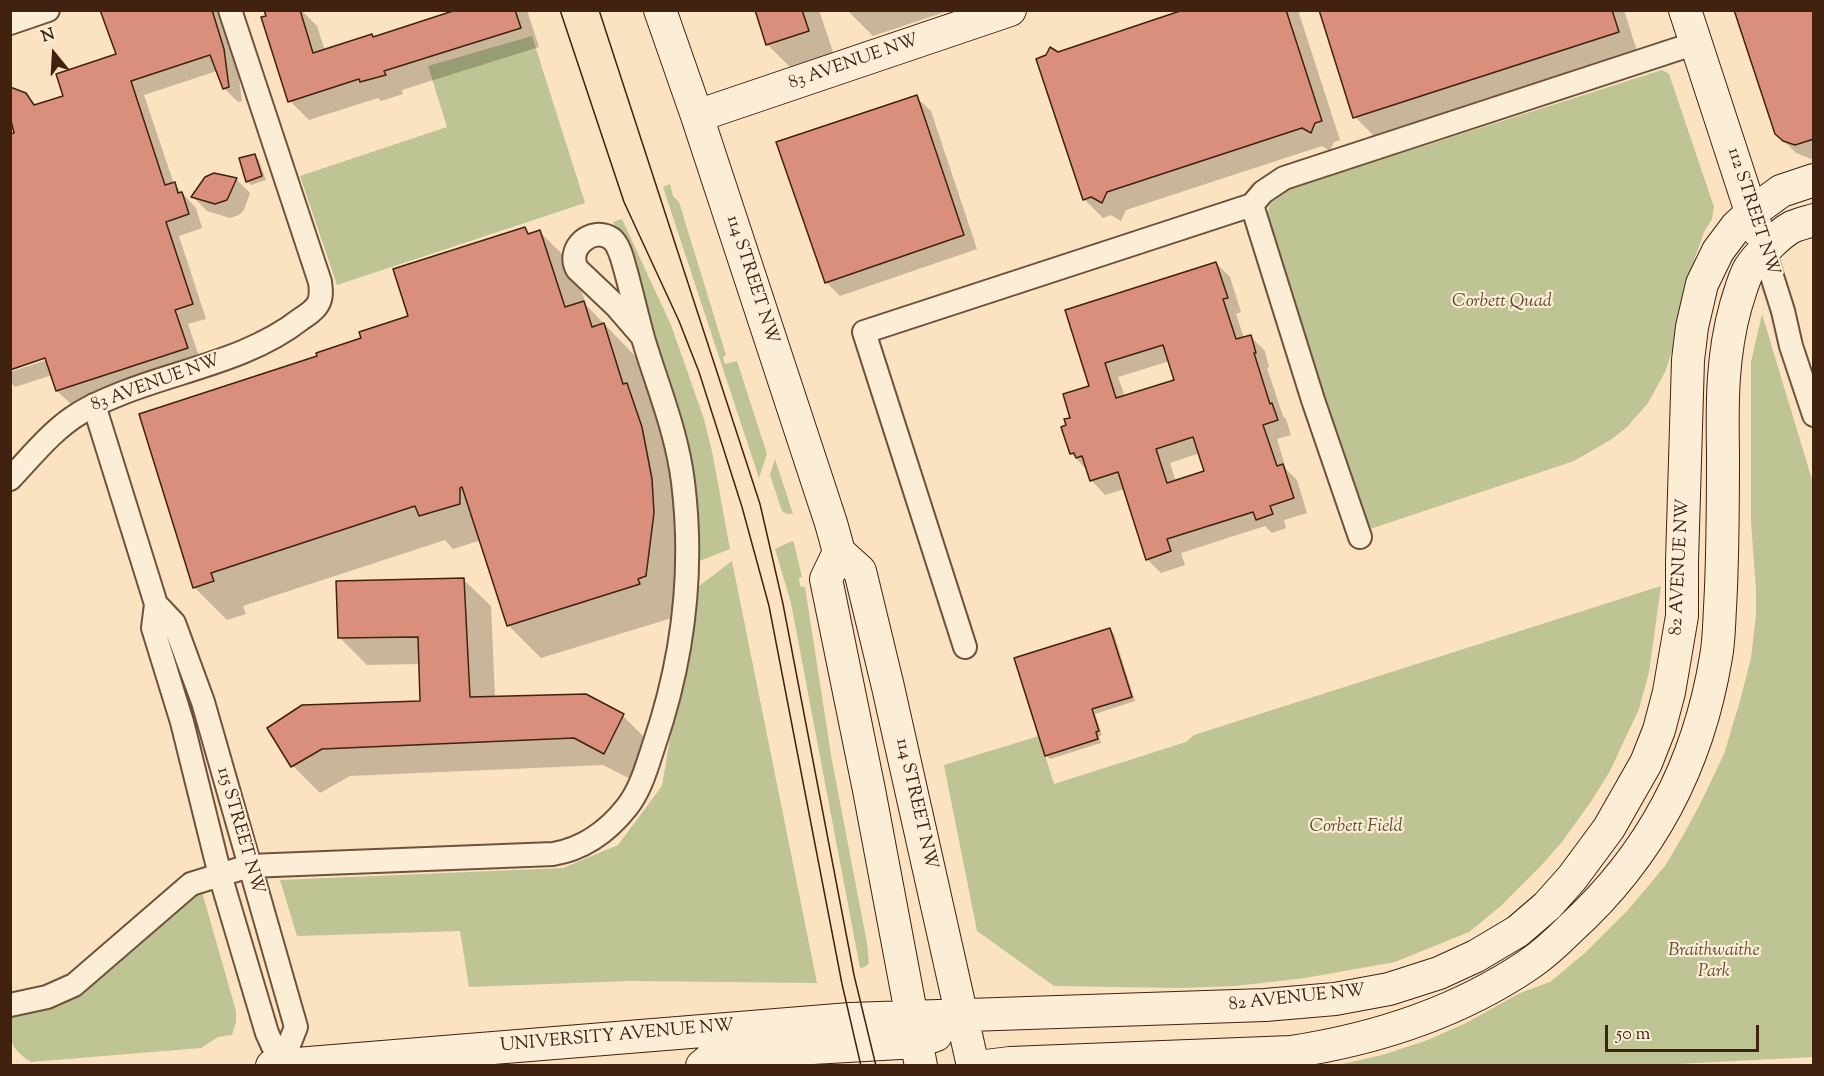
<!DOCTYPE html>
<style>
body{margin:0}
#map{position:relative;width:1824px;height:1076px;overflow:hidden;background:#fbe3c1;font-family:"Sorts Mill Goudy",serif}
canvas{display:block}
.frame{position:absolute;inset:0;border:12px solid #412110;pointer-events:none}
.north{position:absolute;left:24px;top:24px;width:60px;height:60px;-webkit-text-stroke:4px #fcedd7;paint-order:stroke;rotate:342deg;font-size:16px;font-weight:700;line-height:24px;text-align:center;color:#412110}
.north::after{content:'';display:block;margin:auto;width:21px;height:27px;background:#412110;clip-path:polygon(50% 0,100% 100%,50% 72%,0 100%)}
.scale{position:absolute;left:1605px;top:1025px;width:154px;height:27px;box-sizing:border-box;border:3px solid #412110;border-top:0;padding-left:8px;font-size:18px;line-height:21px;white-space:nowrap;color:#412110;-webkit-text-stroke:4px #fcedd7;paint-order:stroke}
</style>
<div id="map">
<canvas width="1824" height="1076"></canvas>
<div class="frame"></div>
<div class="north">N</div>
<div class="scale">50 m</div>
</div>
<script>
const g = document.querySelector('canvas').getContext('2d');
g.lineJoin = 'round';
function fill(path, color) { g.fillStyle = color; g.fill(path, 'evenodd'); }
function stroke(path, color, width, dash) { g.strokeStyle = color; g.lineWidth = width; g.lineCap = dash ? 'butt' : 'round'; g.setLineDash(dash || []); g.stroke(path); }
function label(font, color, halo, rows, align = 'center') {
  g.font = font + ' "Sorts Mill Goudy",serif'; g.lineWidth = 4.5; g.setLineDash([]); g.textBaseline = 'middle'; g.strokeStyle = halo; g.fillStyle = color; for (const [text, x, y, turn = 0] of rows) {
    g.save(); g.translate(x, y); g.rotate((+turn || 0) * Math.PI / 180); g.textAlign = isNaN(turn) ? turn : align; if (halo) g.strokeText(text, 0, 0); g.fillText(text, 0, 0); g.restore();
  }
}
fill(new Path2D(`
 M532,36L585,203L337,285L300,176L447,127L428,66Z
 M1662,70L1669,74L1714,207L1712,219L1704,232L1689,275L1673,348L1665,372L1648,403L1627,427L1612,439L1574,461L1367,530L1282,271L1267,218L1269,207L1274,199L1286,190Z
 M670,184L673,196L679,202L726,355L723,357L725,364L737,361L767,454L759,478L663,187Z
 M622,219L671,325L704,419L712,451L730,549L697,562L613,222Z
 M1762,314L1813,483V1057L1639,1066L1338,1065L1382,1055L1428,1040L1466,1023L1520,993L1550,982L1586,952L1628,910L1665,866L1684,834L1702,800L1724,754L1740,701L1751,658L1756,614V590L1751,522V362Z
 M775,459L793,514H787L782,511L770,475Z
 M792,541L794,543L802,577L799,578L800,586L805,587L832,761L867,943L869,963L865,967L860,968L791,603L775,549Z
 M732,561L817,983L629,981L469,987L460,931L297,936L280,880L563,868L618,845L662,786L695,589Z
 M1661,586L1649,672L1639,709L1610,771L1592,800L1562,842L1540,867L1502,905L1469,932L1395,962L1305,978L1235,986L1180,988L1054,986L977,931L944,765L1039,736L1054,784L1186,742L1194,735Z
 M196,892H202L236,1011V1022L232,1035L218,1037L201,1048L31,1062C8,1047 11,1041 11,1016Z`), '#bec493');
fill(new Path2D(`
 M106,10H220L237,62L242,101L238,102L224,88L217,71L144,95L174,184L196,208L202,228L179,236L206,319L188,324L201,362L72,405L57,391L52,375L15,387L10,382V372L53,358L14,90L21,91L37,106L65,96L118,55Z
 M265,10H301L317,26L325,51L372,36L374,38L451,14L450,10H525L528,13L539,47L402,90L403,94L381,101L378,98L309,120L290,101Z
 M756,10H819L835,58L795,72L768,45Z
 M847,10H951L873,36Z
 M1188,10H1298L1340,140L1334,142L1330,151L1322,146L1126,210L1121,221L1111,215L1103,218L1084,199L1058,53Z
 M1320,10H1624L1637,51L1374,136L1355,117Z
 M1814,10V158L1811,159L1796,153L1781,138Z
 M916,97L931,111L977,249L840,296L826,282Z
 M255,156L259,160L266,180L251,185L247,181Z
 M236,179L250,193L244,210L239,215L230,218L207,211L193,197Z
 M525,228L531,234L540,232L573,265L586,305L637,358L654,412L660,418L675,462L678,609L670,612L672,618L541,658L508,625L481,540L453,549L445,540L243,606L246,614L227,620L194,587L319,357L410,317Z
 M1216,263L1230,277L1241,312L1236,314L1244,338L1250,336L1265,351L1269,367L1267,368L1283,416L1286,419L1291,435L1277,439L1286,469L1297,480L1307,513L1284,520L1286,528L1272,533L1265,526L1181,553L1185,565L1161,573L1147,559L1125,489L1105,495L1091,480L1087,467L1085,468L1071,453L1068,426L1091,387L1067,311ZM1170,361L1176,381L1125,397L1118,377ZM1200,453L1206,472L1176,482L1170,463Z
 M463,579L491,606L495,698L623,716L650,743L632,780L603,765L350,776L320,793L293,766L269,728L422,702L420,664L367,665L340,638Z
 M1110,629L1114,634L1135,701L1095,714L1102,735L1099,736L1101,743L1050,759L1046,755Z`), '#0003');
const building = new Path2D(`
 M100,10H212L224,49L229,87L223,89L210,55L131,81L165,185L175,182L178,193L182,192L189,214L166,222L193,304L175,310L188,348L56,391L45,358L10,370V134L14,133L10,117V87L26,93L34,105L63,96L56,74L116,54Z
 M264,10H300L313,53L372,34L373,37L456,10H515L521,28L384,71L386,75L360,82L359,79L288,102L261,17L266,16Z
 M755,10H802L809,31L766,45Z
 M1183,10H1286L1322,121L1315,123L1311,133L1302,128L1107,192L1102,203L1091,197L1083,200L1036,59L1046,55L1050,47L1058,52Z
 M1319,10H1612L1619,32L1353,118Z
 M1734,10H1814V139L1795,145L1783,141L1775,134Z
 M917,95L964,235L825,283L776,142Z
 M255,154L262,176L246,182L239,158Z
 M214,173L237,178L227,200L215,204L191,197L205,177Z
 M525,227L528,234L540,230L565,307L584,301L592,327L604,323L623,384L627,383L642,427L652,479L654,513L646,576L638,579L640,584L507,626L462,487L460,488V504L419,516L415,506L211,573L214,581L193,588L139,414L317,356L316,353L361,338L359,332L408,316L393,269Z
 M1216,262L1228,298L1223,299L1236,339L1251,335L1256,353H1254L1270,404L1272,403L1278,420L1263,425L1277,466L1283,464L1294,498L1270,506L1273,514L1256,520L1253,512L1167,539L1171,551L1146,560L1118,472L1090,481L1082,456L1076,458L1074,453L1070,454L1061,427L1066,425L1064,419L1070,418L1063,394L1089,386L1065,310ZM1163,345L1174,380L1116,398L1105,363ZM1193,437L1204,471L1167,483L1156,449Z
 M464,578L470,697L586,694L624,714L604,754L574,738L322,749L291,767L267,728L302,705L420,701L418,637L338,638L336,581Z
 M1110,628L1132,697L1092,709L1099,731L1096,732L1098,739L1045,756L1014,658Z`);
fill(building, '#da8f7d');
stroke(building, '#412110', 1.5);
const street = new Path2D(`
 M10,23L48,10
 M1252,205L1313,400L1360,537
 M1764,251L1783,311L1791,346L1814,415
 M94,405L156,604L153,628L182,722L220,875L267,1033L282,1066
 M10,479C32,456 53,429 80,413C94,404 110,398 125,392C184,369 250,359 301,319C307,315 314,311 318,304C322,297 321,290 320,282L230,10
 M156,604L174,623L203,702L296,1027L281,1065
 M965,647L864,332L1252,205L1263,192L1284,178L1696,43
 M10,1005L47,997L74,985L191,884L249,866L553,854C583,849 608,831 627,807C641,789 647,766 654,745C683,660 694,571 683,482C677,432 657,385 643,338C637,316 632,294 626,272C623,262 620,246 612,239C592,225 566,248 577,269L616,306L642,336`);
const secondary = new Path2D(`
 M660,10L697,116L831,523L839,552L860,571L888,687L973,1066
 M1685,10L1757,230
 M697,116L1010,10
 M839,552L826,579L869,790L921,1066
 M272,1066L850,1019L1265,1005L1335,999L1389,989L1439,973L1476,956L1518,931L1547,906L1572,878L1609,828L1646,763L1659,730L1669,692L1682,616V561L1688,360L1692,327L1702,284L1718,251L1736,227L1751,213L1781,191L1814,180
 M702,1066L713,1057L725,1053L917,1042L936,1035
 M986,1066L1010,1063L1291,1052C1376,1039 1457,1013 1528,965C1543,955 1557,942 1570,929C1651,855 1698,766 1716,657C1719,641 1719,624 1720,608C1723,556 1723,505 1723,453C1722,402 1722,355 1736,305C1740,293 1743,280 1749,269C1757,256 1779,234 1792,227C1799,224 1807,222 1814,220`);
stroke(street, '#70523c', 26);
stroke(secondary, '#412110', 34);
stroke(street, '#fcedd7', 22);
stroke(secondary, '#fcedd7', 32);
stroke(new Path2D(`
 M560,10L624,202L679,321L699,372L742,507L769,606L842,984L861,1066
 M599,10L760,504L783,604L854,975L876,1066`), '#412110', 1.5);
label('18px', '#412110', '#fcedd7', [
 ["83 AVENUE NW",854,63,-19],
 ["112 STREET NW",1752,212,72],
 ["114 STREET NW",751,280,72],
 ["83 AVENUE NW",156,384,-20],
 ["82 AVENUE NW",1681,567,-87],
 ["114 STREET NW",915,804,77],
 ["115 STREET NW",239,831,74],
 ["82 AVENUE NW",1297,999,-6],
 ["UNIVERSITY AVENUE NW",617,1037,-5]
]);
label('italic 18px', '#604a31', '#fcedd7', [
 ["Corbett Quad",1502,303],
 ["Corbett Field",1356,828],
 ["Braithwaithe",1714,952],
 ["Park",1714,973]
]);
</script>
